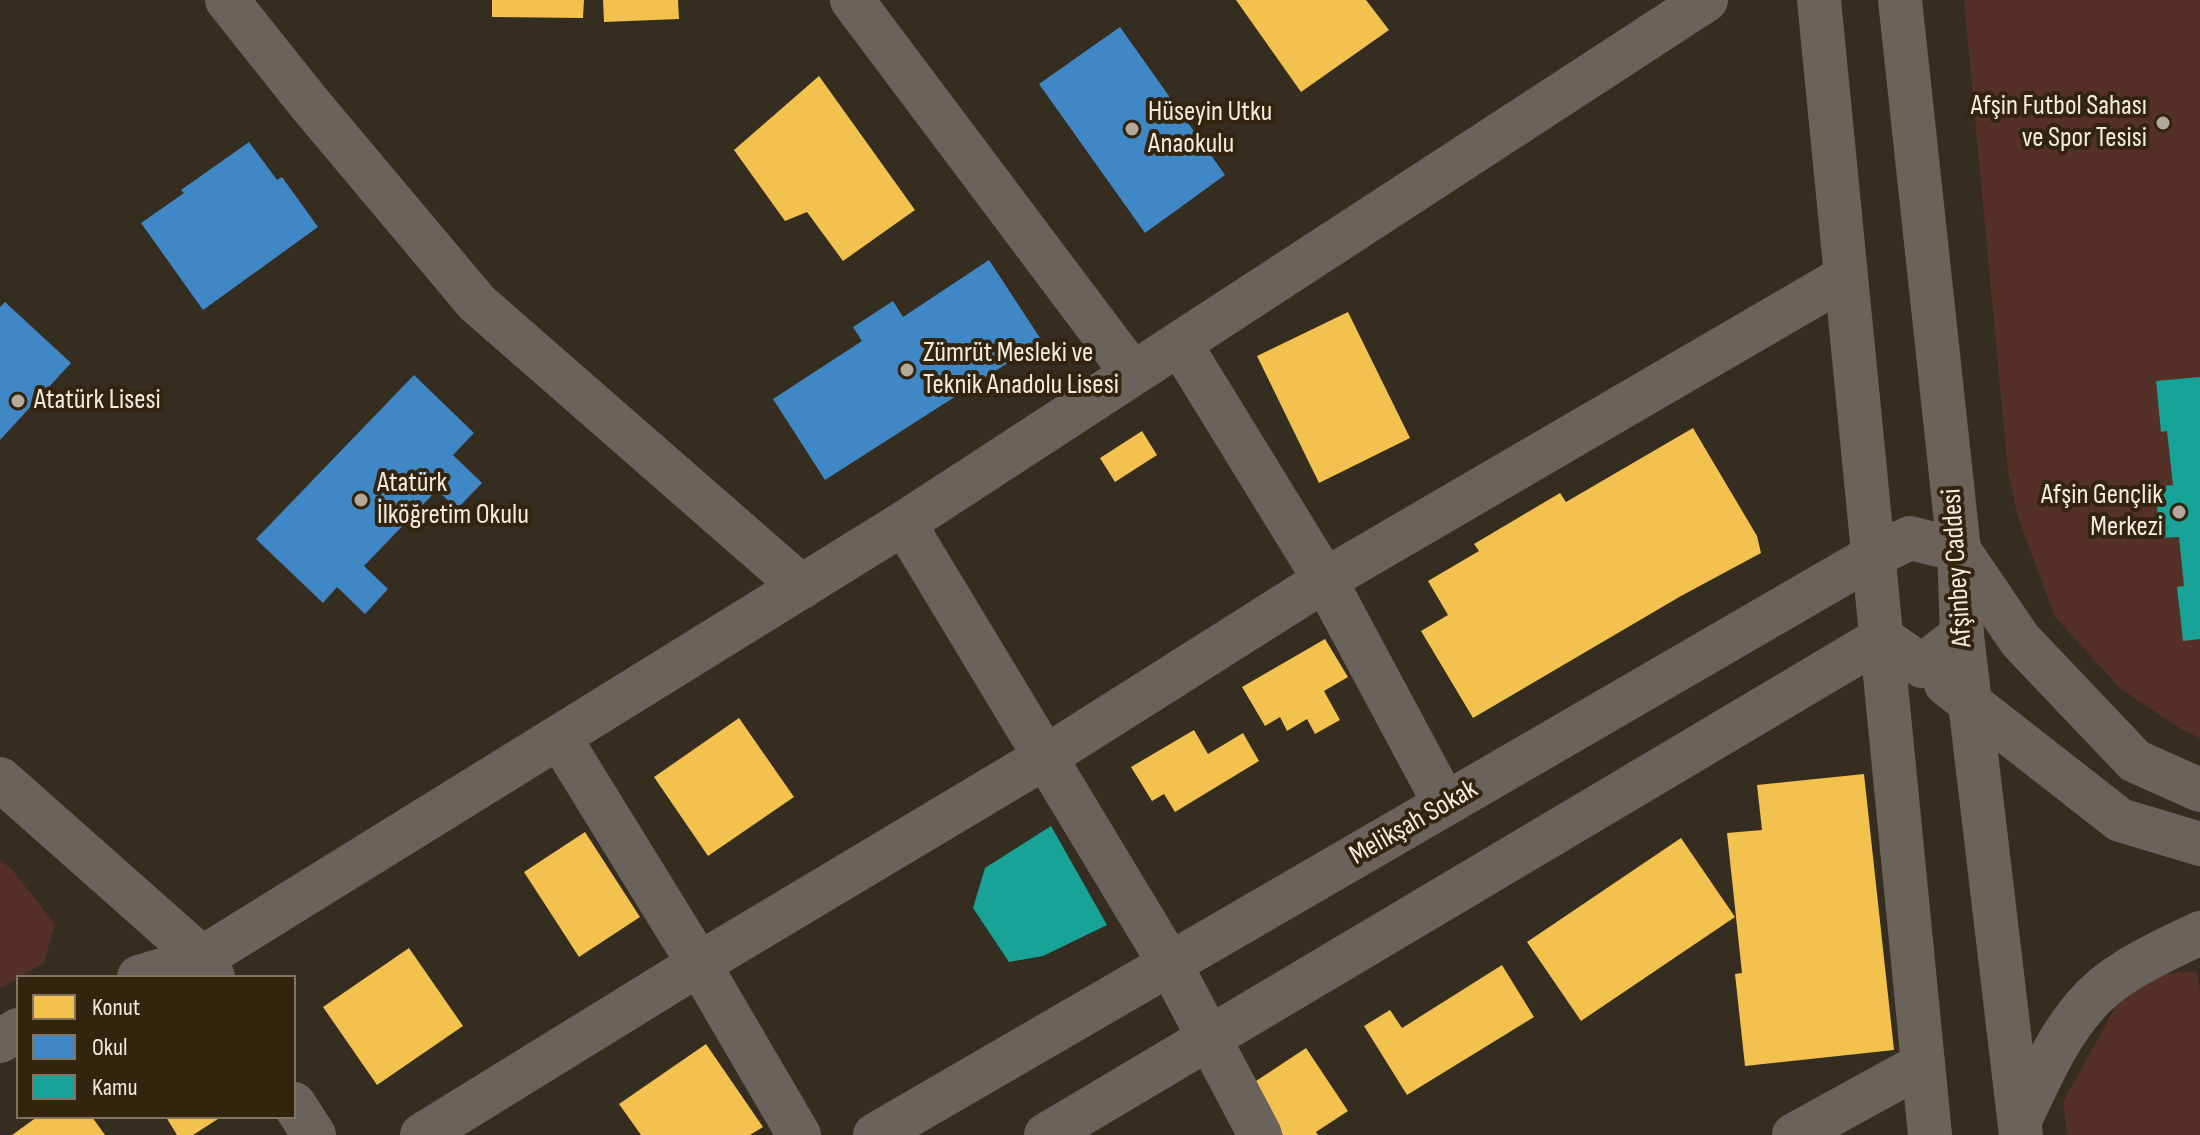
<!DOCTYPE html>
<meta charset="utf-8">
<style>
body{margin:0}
#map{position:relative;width:2200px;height:1135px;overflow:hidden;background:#352d20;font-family:"Sofia Sans Condensed",sans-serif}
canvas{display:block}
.legend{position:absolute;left:16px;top:975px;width:280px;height:144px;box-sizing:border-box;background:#33240e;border:2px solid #817461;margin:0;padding:10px 14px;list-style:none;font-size:24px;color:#f5ebde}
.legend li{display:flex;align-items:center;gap:16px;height:40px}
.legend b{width:40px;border:2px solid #817461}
</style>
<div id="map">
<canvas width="2200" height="1135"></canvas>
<ul class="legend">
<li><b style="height:22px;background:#f2c14e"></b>Konut</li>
<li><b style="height:22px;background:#3f88c5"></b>Okul</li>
<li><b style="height:22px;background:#17a398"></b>Kamu</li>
</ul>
</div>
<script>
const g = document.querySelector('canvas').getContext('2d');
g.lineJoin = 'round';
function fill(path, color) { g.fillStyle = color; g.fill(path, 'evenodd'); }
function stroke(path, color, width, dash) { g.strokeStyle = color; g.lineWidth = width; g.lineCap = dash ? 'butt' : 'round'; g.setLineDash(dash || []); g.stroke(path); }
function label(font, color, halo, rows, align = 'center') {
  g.font = font + ' "Sofia Sans Condensed",sans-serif'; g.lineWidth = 8; g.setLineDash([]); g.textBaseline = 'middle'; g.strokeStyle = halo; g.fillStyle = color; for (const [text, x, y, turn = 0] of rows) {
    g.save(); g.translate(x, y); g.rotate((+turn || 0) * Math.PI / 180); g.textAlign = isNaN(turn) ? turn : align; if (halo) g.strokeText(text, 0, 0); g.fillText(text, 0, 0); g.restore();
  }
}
fill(new Path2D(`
 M1964,0H2200V738L2181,729L2121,689L2055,617L2018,517L2008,472Z
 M0,859L13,871L55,924L44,963L0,989Z
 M2197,971L2200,990V1135H2067L2063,1102L2132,977Z`), '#553026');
fill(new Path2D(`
 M492,0H584L583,18L492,17Z
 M603,0H678L679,19L604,22Z
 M1236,0H1366L1389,30L1301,92Z
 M819,76L915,210L843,261L807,212L785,221L734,150Z
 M1348,312L1410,438L1319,483L1257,356Z
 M1693,428L1757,536L1761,553L1681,596L1473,718L1421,631L1448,615L1428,581L1479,551L1474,544L1560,493L1566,502Z
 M1142,431L1157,455L1115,482L1100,458Z
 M1325,639L1348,677L1324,691L1340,720L1315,734L1307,719L1287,731L1280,717L1265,726L1242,687Z
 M739,718L794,797L708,856L654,777Z
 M1194,730L1208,754L1243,733L1259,761L1175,812L1164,794L1152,801L1131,767Z
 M1864,774L1894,1050L1745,1066L1735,974L1742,973L1727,833L1762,830L1757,785Z
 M585,832L640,917L579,957L524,872Z
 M1681,838L1735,917L1581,1021L1527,942Z
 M409,948L463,1026L377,1085L323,1007Z
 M1502,965L1534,1017L1407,1095L1364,1026L1390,1010L1402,1028Z
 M706,1044L763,1127L750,1135H641L619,1104Z
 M1306,1048L1348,1111L1316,1132L1318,1135H1283L1250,1085Z
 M37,1117H92L105,1135H12Z
 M166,1117H221L193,1135H177Z`), '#f2c14e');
fill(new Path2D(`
 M1120,27L1225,175L1145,233L1039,84Z
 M249,142L277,180L282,177L318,227L203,310L141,223L184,193L181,190Z
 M989,260L1042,341L825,480L773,399L862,341L853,327L893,301L903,317Z
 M5,302L71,363L0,440V307Z
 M414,375L474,433L453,455L482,483L457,509L437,490L364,566L388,589L365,614L337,587L323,603L256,539Z`), '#3f88c5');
fill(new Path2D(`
 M2200,377V639L2183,641L2177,587L2184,586L2179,537L2160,538L2155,487L2173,485L2167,431L2161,432L2156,381Z
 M1051,826L1107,925L1043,956L1009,962L973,908L985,868Z`), '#17a398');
stroke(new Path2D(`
 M227,0L309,103L477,303L802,587
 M852,0L1133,374
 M1180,344L1325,580L1445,804
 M904,523L1170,964L1260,1135
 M1946,684L2120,820L2200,844
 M559,737L699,964L799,1135
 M0,779L202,958L213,977
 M139,977L202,958L904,523L1706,0
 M0,1041L18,1030
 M294,1104L314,1135
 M2020,1120C2039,1081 2056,1039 2085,1006C2113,972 2161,952 2200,933
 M422,1135L699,964L1047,756L1325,580L1845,277
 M875,1135L1873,556L1910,538L1959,550L2020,640L2135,761L2200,790
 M1046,1135L1882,638L1922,666L1962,635
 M1794,1135L1923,1064`), '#6a635d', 44);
stroke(new Path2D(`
 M1819,0L1930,1135
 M1900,0L1959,550L1962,635L2021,1135`), '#6b625a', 44);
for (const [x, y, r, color] of [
 [2163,123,8,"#b2a89c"],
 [1132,129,8,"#b2a89c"],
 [907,370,8,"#b2a89c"],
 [18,401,8,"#b2a89c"],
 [361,500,8,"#b2a89c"],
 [2179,512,8,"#b2a89c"]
]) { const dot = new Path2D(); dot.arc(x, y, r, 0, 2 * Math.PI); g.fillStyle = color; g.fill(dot); stroke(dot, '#33240e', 3); }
label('28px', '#f5ebde', '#33240e', [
 ["Afşin Futbol Sahası",2147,107,"right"],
 ["ve Spor Tesisi",2147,139,"right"],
 ["Hüseyin Utku",1148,113],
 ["Anaokulu",1148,145],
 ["Zümrüt Mesleki ve",923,354],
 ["Teknik Anadolu Lisesi",923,386],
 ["Atatürk Lisesi",34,401],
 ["Atatürk",377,484],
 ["İlköğretim Okulu",377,516],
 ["Afşin Gençlik",2163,496,"right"],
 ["Merkezi",2163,528,"right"]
], 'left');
label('28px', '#f5ebde', '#33240e', [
 ["Afşinbey Caddesi",1958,568,-94],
 ["Melikşah Sokak",1414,823,-30]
]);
</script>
